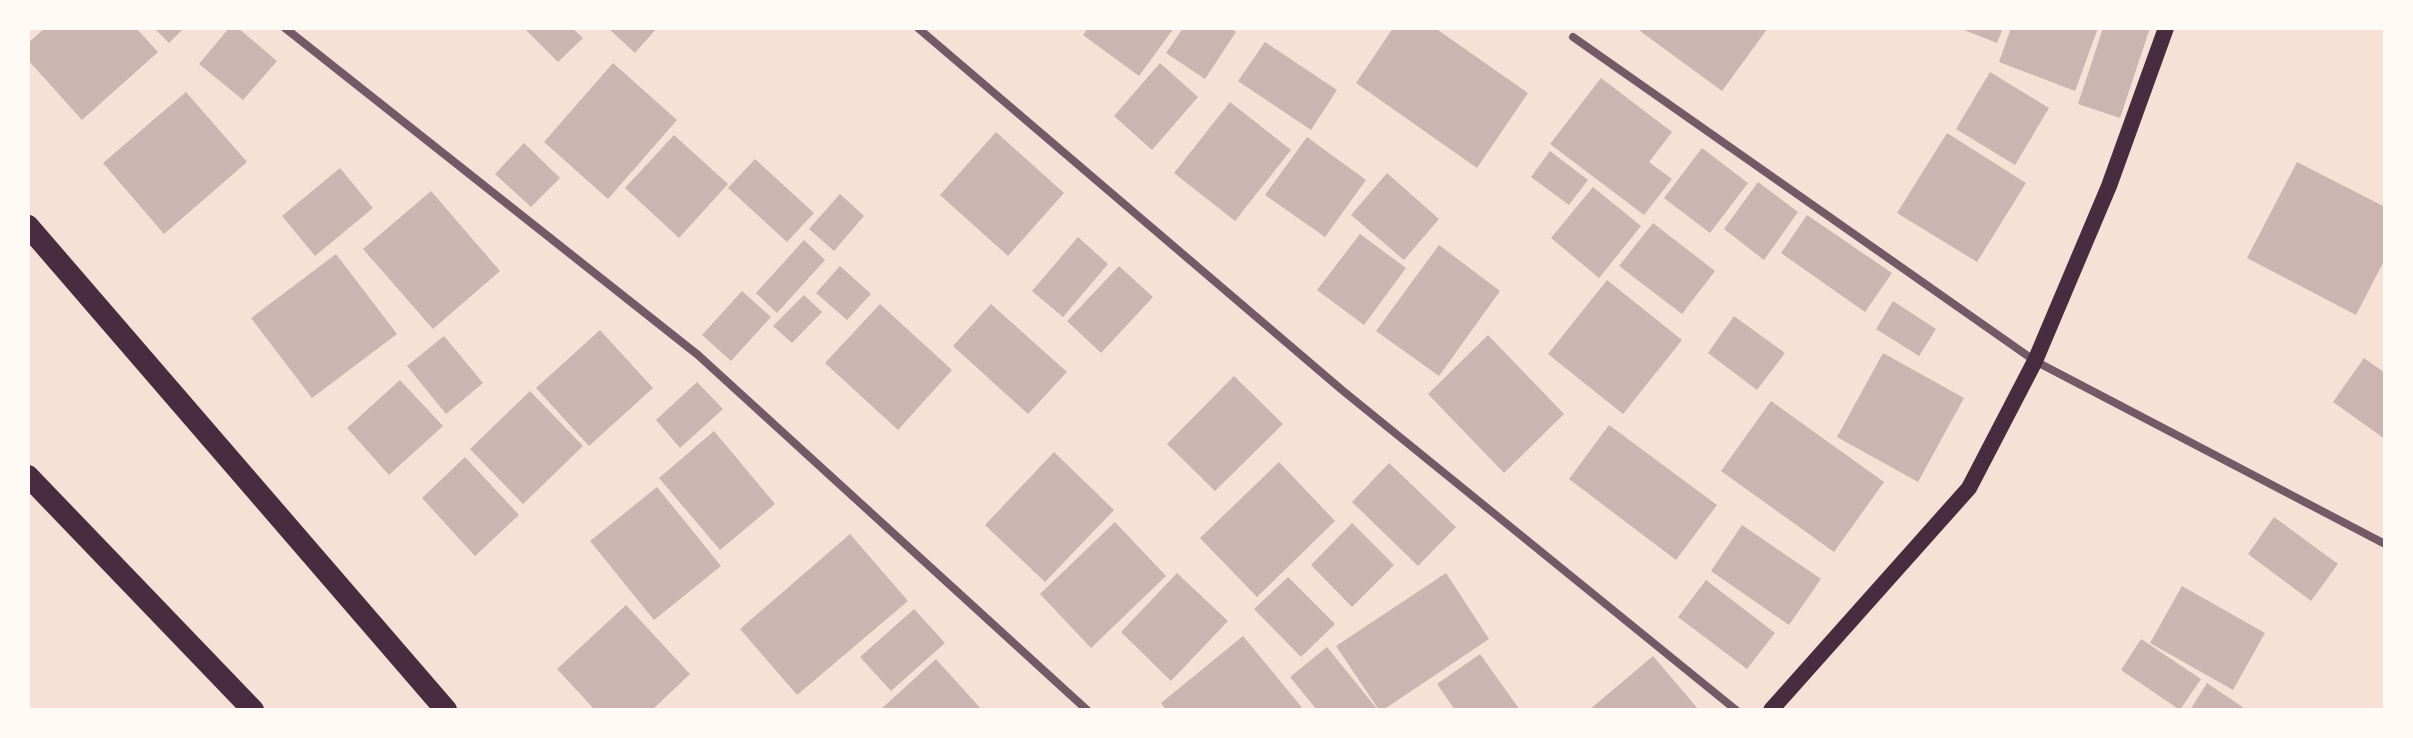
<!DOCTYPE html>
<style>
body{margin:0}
#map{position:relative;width:2413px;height:738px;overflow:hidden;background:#f7e1d7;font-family:"Exo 2",sans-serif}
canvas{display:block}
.frame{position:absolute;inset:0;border:30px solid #fffaf5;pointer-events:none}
</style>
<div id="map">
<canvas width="2413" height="738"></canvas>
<div class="frame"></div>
</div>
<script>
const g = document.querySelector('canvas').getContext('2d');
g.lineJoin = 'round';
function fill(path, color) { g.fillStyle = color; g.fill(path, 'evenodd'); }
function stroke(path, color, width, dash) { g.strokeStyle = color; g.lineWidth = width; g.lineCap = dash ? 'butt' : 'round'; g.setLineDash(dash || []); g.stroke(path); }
fill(new Path2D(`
 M45,28H136L158,52L82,120L28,60V43Z
 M154,28H184L169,43Z
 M229,28H238L277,61L243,100L199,64Z
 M524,28H572L583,38L558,62Z
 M608,28H657L635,53Z
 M1088,28H1174L1139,76L1083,35Z
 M1183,28H1231L1236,32L1205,79L1166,53Z
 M1393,28H1435L1528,93L1477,168L1356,83Z
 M1643,28H1768L1722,91L1640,31Z
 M1959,28H2003L1997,43Z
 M2011,28H2098L2075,91L1999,62Z
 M2103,28H2150L2120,118L2078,104Z
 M1265,42L1337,90L1311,130L1238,81Z
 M613,63L677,120L608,199L544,142Z
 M1160,63L1198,97L1152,150L1114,116Z
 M1990,72L2049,108L2015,165L1956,129Z
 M1601,78L1672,132L1649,162L1672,179L1644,215L1550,144Z
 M186,92L247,162L164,234L103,163Z
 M1230,102L1291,150L1235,221L1174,173Z
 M996,132L1064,193L1008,256L940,195Z
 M1947,133L2026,183L1977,262L1897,213Z
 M674,135L728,184L679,238L625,188Z
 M1307,137L1366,180L1325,237L1265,195Z
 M524,143L560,178L531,207L495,174Z
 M1702,148L1748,183L1710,233L1664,198Z
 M1550,151L1588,180L1569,205L1531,177Z
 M755,159L814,213L787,242L728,188Z
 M2297,162L2385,207V259L2356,315L2247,258Z
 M340,168L373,208L315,256L282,216Z
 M1387,173L1439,219L1404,260L1351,215Z
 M1758,182L1798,212L1764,260L1724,229Z
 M1593,187L1641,226L1599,278L1551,238Z
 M431,191L500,271L433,329L363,249Z
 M840,194L864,216L834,251L809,229Z
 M1807,215L1892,273L1865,312L1781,253Z
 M1653,223L1715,271L1682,314L1619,266Z
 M1360,234L1406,268L1364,325L1317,290Z
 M1078,237L1108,264L1063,317L1032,291Z
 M804,240L825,260L777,313L756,293Z
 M1439,245L1500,291L1439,376L1376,331Z
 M336,254L397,334L312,398L251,318Z
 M840,266L871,294L847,320L816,293Z
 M1119,266L1153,297L1101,353L1067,321Z
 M1607,280L1682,340L1623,414L1548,354Z
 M742,291L771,317L731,361L702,335Z
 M804,295L822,312L792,343L773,326Z
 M1893,301L1936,329L1919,356L1876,329Z
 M880,304L952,370L898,430L825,363Z
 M991,304L1067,372L1028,414L953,346Z
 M1734,316L1785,353L1757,390L1708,353Z
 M600,330L653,388L589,446L536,388Z
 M1488,335L1564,414L1504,473L1428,394Z
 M444,336L483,383L446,414L407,366Z
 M1883,353L1964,398L1918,482L1837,437Z
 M2364,358L2385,373V439L2333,402Z
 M1234,376L1283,424L1215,491L1167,444Z
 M400,380L443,426L389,475L347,428Z
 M697,382L723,409L680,448L656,420Z
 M530,391L583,446L523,504L470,449Z
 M1771,401L1884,482L1834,552L1721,471Z
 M1609,425L1717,505L1676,560L1569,479Z
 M714,431L775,504L720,550L659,478Z
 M1054,452L1114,510L1045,582L985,525Z
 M465,457L519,515L475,556L422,498Z
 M1279,462L1335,521L1257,597L1200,538Z
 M1389,463L1456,527L1418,566L1352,502Z
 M657,487L721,566L654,620L590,541Z
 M2274,517L2338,564L2311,601L2248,554Z
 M1115,522L1166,576L1091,648L1040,594Z
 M1352,523L1394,565L1352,607L1311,565Z
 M1742,525L1821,579L1789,625L1711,571Z
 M850,534L908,601L797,695L740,629Z
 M1177,573L1228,621L1171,681L1121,632Z
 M1446,573L1489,639L1383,710H1379L1336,646Z
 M1288,577L1335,624L1301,657L1254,609Z
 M1706,580L1775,633L1747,669L1678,617Z
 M2182,586L2265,633L2233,690L2150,643Z
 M626,605L690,674L652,710H595L557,669Z
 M914,609L945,643L891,691L860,657Z
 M1243,636L1304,710H1166L1161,703Z
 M2141,639L2201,679L2180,710L2121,670Z
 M1327,647L1378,710H1317L1290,677Z
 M1480,654L1520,710H1455L1437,684Z
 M1653,656L1699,710H1589Z
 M936,659L982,710H880Z
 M2207,683L2247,710H2190Z`), '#ccb4b1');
stroke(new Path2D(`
 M285,28L698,355L1087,710
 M918,28L1342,390L1736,710
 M1573,37L2035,361L2385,544`), '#755966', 8);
stroke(new Path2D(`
 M1771,710L1969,488L2035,361L2109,186L2166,28`), '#4a2c40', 16);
stroke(new Path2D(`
 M28,226L446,710
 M28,476L253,710`), '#4a2c40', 22);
</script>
